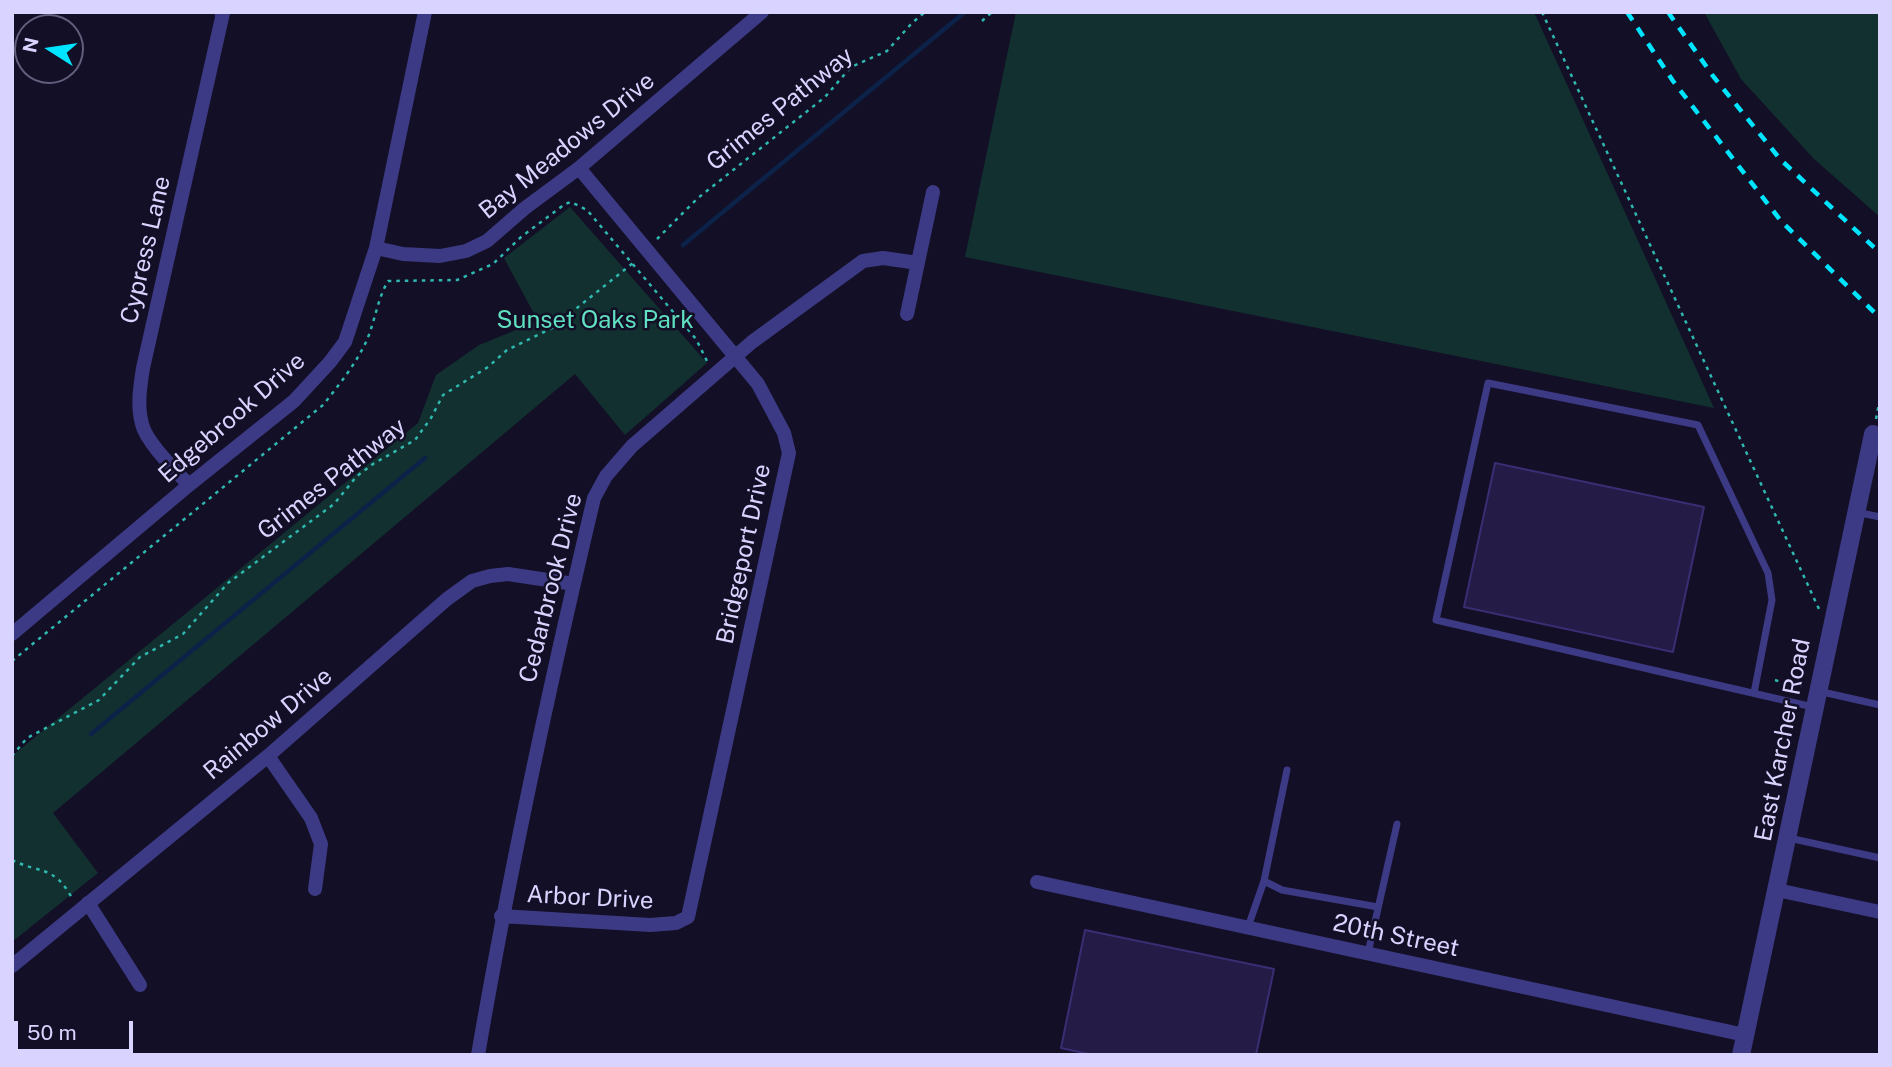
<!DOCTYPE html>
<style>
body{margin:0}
#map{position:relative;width:1892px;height:1067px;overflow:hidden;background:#130f26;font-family:"Public Sans",sans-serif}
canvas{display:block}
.frame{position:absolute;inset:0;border:14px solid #d9d4ff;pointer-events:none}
.north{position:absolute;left:14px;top:14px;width:70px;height:70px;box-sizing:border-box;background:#130f26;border:2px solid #625e7d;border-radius:50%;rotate:282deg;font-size:19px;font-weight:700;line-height:28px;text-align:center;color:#d9d4ff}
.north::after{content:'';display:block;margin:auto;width:24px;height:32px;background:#00e5ff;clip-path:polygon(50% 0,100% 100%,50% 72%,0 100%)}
.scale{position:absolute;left:14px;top:1021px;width:119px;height:32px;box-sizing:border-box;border:4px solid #d9d4ff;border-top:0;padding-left:9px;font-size:21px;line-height:24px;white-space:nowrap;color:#d9d4ff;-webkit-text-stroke:5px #130f26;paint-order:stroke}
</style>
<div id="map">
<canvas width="1892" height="1067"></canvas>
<div class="frame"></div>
<div class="north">N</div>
<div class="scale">50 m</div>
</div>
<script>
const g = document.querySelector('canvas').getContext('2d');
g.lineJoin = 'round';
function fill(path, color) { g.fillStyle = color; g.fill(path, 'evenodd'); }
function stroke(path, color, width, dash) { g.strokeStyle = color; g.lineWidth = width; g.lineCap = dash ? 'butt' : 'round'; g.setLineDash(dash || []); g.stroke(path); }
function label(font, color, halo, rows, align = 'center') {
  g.font = font + ' "Public Sans",sans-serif'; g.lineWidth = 5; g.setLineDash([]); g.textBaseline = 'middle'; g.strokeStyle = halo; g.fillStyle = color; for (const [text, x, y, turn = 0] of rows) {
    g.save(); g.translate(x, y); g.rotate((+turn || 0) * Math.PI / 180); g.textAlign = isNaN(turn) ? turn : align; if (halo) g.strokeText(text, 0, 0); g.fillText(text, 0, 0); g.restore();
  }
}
fill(new Path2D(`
 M1016,12H1534L1714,408L965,257Z
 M1704,12H1880V217L1814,159L1741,79Z
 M570,207L707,363L625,435L575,374L53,813L98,873L12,942V756L418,423L436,375L479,345L538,321L504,258Z`), '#12302f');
stroke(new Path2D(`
 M683,245L965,12
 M91,734L425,458`), '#0c2248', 4.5);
const building = new Path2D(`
 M1495,463L1704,507L1673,652L1464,607Z
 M1085,930L1274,969L1256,1055H1093L1061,1048Z`);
fill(building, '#241b47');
stroke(building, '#3b2d73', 2);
stroke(new Path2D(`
 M1542,12L1819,609
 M982,21L992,12
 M657,239L698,198L825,97L851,67L887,51L912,23L925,12
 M1876,419L1880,398
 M12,661L323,405C339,385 355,365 366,342C375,322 377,300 388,281L457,280L493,264L521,237L565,204L571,202L587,210L696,339L707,361
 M1775,680L1796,687L1804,684
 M12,756L27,738L99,700L140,657L183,634L228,583L334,504L357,476L373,464L415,440L431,418L443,395L488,367L507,350L552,328L633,263
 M12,860C40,874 54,865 72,898`), '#2fb8b0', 2.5, [3.5, 5]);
stroke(new Path2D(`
 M1856,512L1880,517
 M1818,691L1880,705
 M1754,693L1772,600L1768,573L1698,425L1488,383L1436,620L1813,707
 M1287,770L1264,881L1282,890L1378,907
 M1789,838L1880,858
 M1248,927L1264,881
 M1368,953L1397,824`), '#3d3a85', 7);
stroke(new Path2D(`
 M376,248L403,254L440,256L466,251L487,241L525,208L579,168L762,12
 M907,314L933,192
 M189,485C176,471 146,442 142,424C137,406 140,387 143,368L223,13L221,12
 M12,634L189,485L294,401L330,362L345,342L376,248L425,12
 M268,756L311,818L321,844L315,889
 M1037,882L1745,1035
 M1777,890L1880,912
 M88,903L140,985
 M501,916L650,925L676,923L688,917L789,453L784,433L758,384L579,168
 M12,966L268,756L447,599L472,581L490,576L508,574L574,584
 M478,1055C510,868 550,683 594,498L606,476L632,446L752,342L863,261L883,258L918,263`), '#3d3a85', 14);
stroke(new Path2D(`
 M1741,1055C1787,848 1827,641 1873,434`), '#3d3a85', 18);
stroke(new Path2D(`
 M1627,12L1673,81L1781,221L1880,318
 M1668,12L1713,76L1780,159L1880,253`), '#00e5ff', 4.5, [10, 9]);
label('24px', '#d9d4ff', '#130f26', [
 ["Grimes Pathway",780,109,-39],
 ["Bay Meadows Drive",567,146,-39],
 ["Cypress Lane",146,250,-77],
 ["Edgebrook Drive",232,418,-41],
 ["Grimes Pathway",332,479,-38],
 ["Bridgeport Drive",744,554,-78],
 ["Cedarbrook Drive",551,588,-76],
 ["Rainbow Drive",268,724,-40],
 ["East Karcher Road",1783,740,-79],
 ["Arbor Drive",590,898,3],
 ["20th Street",1396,936,12]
]);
label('24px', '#5fe0c0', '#130f26', [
 ["Sunset Oaks Park",595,321]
]);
</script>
